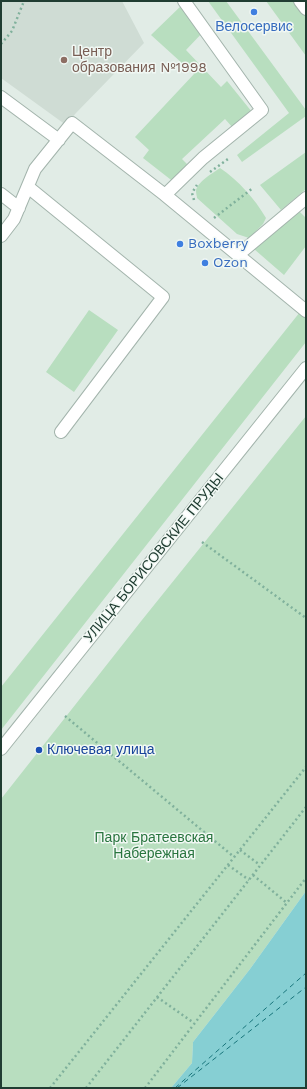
<!DOCTYPE html>
<meta charset="utf-8">
<style>
body{margin:0}
#map{position:relative;width:307px;height:1089px;overflow:hidden;background:#e1ece6;font-family:"Work Sans",sans-serif}
canvas{display:block}
.frame{position:absolute;inset:0;border:2px solid #203d32;pointer-events:none}
</style>
<div id="map">
<canvas width="307" height="1089"></canvas>
<div class="frame"></div>
</div>
<script>
const g = document.querySelector('canvas').getContext('2d');
g.lineJoin = 'round';
function fill(path, color) { g.fillStyle = color; g.fill(path, 'evenodd'); }
function stroke(path, color, width, dash) { g.strokeStyle = color; g.lineWidth = width; g.lineCap = dash ? 'butt' : 'round'; g.setLineDash(dash || []); g.stroke(path); }
function label(font, color, halo, rows, align = 'center') {
  g.font = font + ' "Work Sans",sans-serif'; g.lineWidth = 3; g.setLineDash([]); g.textBaseline = 'middle'; g.strokeStyle = halo; g.fillStyle = color; for (const [text, x, y, turn = 0] of rows) {
    g.save(); g.translate(x, y); g.rotate((+turn || 0) * Math.PI / 180); g.textAlign = isNaN(turn) ? turn : align; if (halo) g.strokeText(text, 0, 0); g.fillText(text, 0, 0); g.restore();
  }
}
fill(new Path2D(`
 M1,1H122L144,43L76,113L66,125L1,78Z`), '#cfdcd4');
fill(new Path2D(`
 M208,1H226L306,110V116L242,162L237,155L289,113Z
 M266,1H297L306,13V56Z
 M185,2L205,30L186,50L221,87L227,81L252,112L233,128L225,119L182,159L191,168L175,183L143,158L149,150L135,137L194,74L151,35Z
 M306,152V189L281,210L260,185Z
 M220,168C238,180 255,199 266,218L263,224L249,238L237,234L197,198C197,196 196,194 196,191C197,182 213,173 220,168Z
 M298,210L306,218V246L284,275L254,249Z
 M89,310L118,330L74,392L46,372Z
 M300,312L306,317V342L1,730V687Z
 M306,416V891L250,969L193,1042L192,1063L171,1088H1V799L142,620Z`), '#b8debf');
fill(new Path2D(`
 M306,891V1088H171L192,1063L193,1042L250,969Z`), '#86cfd3');
stroke(new Path2D(`
 M175,1088L306,973
 M177,1088L306,987`), '#18757b', 1, [5, 4]);
const minor = new Path2D(`
 M184,1L262,110L203,158L165,195L306,311
 M300,1L306,9
 M1,97L59,140
 M28,187L163,297L61,432
 M1,194L19,208
 M1,236L14,219L35,169L72,123L165,195
 M238,255L306,198
 M1,749L306,368`);
stroke(minor, '#a3b4ac', 14);
stroke(new Path2D(`
 M1,44L12,31L24,1
 M210,172L228,159
 M194,200L192,193L197,185
 M214,218L253,188
 M202,542L306,618
 M65,716L234,857
 M240,850L260,865
 M228,865L249,880
 M253,875L287,903
 M157,997L194,1023
 M50,1088L306,767
 M86,1088L306,807
 M145,1088L306,878`), '#80b19c', 2.5, [2, 3]);
stroke(minor, '#fff', 12);
for (const [x, y, r, color] of [
 [254,12,4,"#3f7fe0"],
 [64,60,4,"#8d6e63"],
 [180,244,4,"#3f7fe0"],
 [205,263,4,"#3f7fe0"],
 [39,750,4,"#1a4fb4"]
]) { const dot = new Path2D(); dot.arc(x, y, r, 0, 2 * Math.PI); g.fillStyle = color; g.fill(dot); stroke(dot, '#f1f8f4', 1.5); }
label('14px', '#366cbe', '#f1f8f4', [
 ["Велосервис",254,27,"center"],
 ["Boxberry",188,244],
 ["Ozon",213,263]
], 'left');
label('14px', '#785e54', '#f1f8f4', [
 ["Центр",72,52],
 ["образования №1998",72,68]
], 'left');
label('14px', '#203d32', '#f1f8f4', [
 ["УЛИЦА БОРИСОВСКИЕ ПРУДЫ",154,558,-51]
]);
label('14px', '#164399', '#f1f8f4', [
 ["Ключевая улица",47,750]
], 'left');
label('14px', '#29753f', '#f1f8f4', [
 ["Парк Братеевская",154,838],
 ["Набережная",154,854]
]);
</script>
